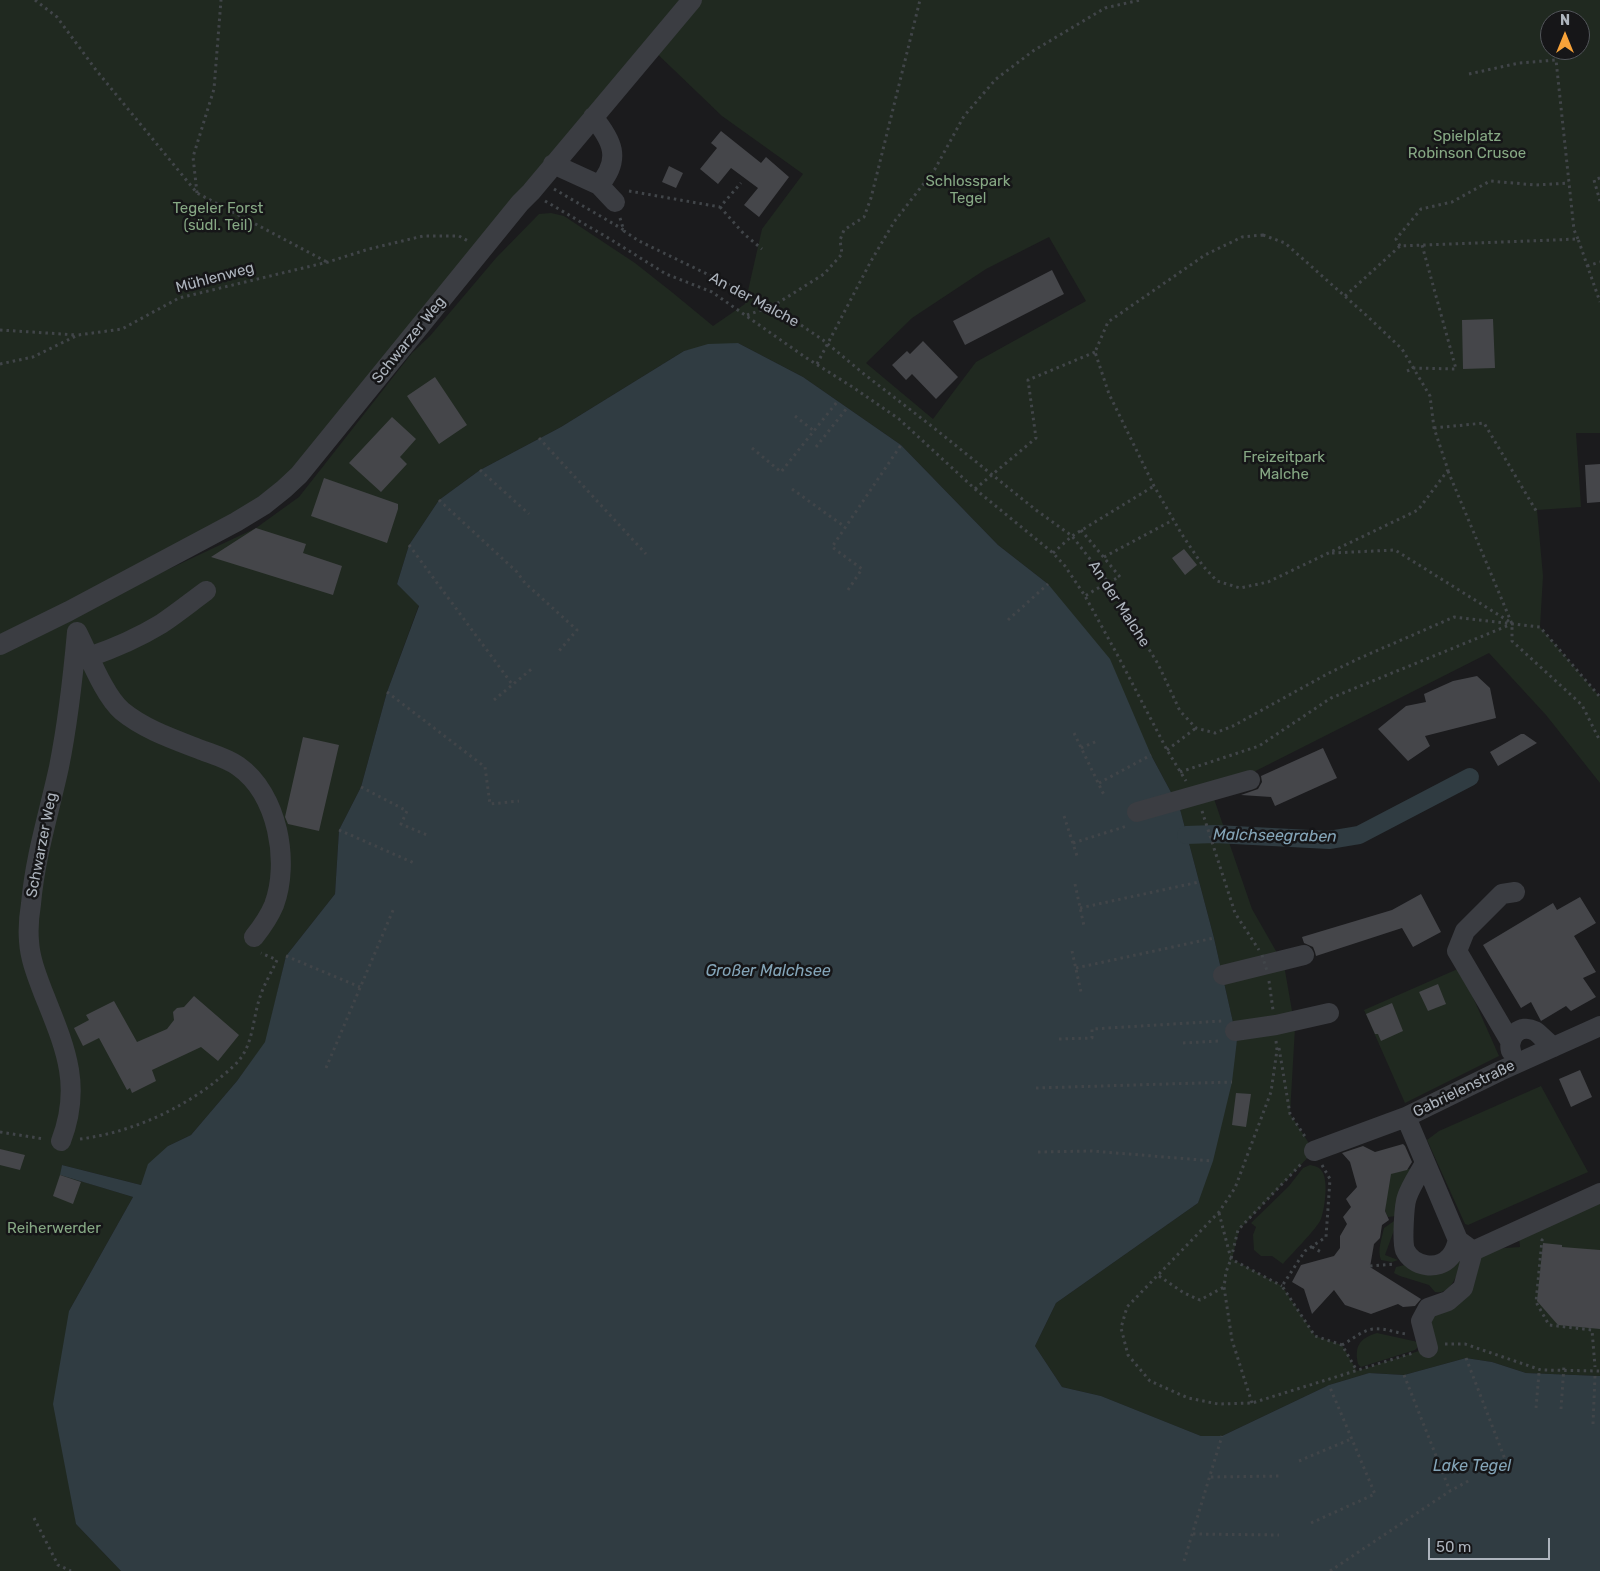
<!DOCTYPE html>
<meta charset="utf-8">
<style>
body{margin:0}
#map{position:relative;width:1600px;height:1571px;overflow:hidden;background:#1b1b1d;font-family:Rubik,sans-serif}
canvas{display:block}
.north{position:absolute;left:1540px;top:10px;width:50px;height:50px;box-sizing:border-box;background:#161618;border:1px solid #52555a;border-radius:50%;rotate:0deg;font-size:14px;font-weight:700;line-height:20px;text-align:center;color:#adb4bd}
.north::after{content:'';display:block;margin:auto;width:18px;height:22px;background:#f7a239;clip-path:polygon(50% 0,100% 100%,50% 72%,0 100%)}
.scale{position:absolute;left:1428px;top:1538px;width:122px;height:22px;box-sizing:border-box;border:2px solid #adb4bd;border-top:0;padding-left:6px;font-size:15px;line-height:18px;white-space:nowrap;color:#adb4bd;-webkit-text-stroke:4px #161618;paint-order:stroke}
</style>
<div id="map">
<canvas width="1600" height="1571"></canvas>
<div class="north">N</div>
<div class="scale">50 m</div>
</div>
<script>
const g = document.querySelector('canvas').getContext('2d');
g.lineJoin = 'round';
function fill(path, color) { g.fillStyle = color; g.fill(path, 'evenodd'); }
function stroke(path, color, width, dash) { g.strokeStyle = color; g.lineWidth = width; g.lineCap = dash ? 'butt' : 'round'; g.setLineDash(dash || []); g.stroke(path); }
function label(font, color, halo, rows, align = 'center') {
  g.font = font + ' Rubik,sans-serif'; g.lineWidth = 5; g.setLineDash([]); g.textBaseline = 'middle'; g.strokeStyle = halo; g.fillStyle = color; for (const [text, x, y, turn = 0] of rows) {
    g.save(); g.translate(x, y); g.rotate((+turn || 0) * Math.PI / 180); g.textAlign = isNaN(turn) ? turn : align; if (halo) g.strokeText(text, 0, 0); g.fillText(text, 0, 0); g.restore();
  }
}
fill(new Path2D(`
 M0,0H1600V433H1576L1581,507L1537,510L1543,576L1540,627L1600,697V783L1546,715L1489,653L1212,793L1252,909L1284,965L1295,1028L1290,1114L1314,1151L1239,1230L1232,1259L1282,1286L1315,1336L1342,1345L1357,1371L1428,1348L1421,1321L1448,1301L1476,1250L1520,1247L1519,1237L1600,1201V1376L1526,1373L1492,1362L1466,1358L1404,1375L1369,1373L1329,1385L1222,1436H1201L1101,1396L1062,1387L1035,1346L1056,1303L1198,1203L1237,1040L1214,938L1180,809L1151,755L1048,584L998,545L901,445L803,377L738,343L684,351L561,427L480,470L439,500L409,545L397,584L419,605L387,692L361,787L339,830L335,894L286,956L266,1042L237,1081L191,1135L168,1146L141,1185L62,1165L61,1175L133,1197L69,1311L76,1524L121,1571H0ZM1550,20H1580V50H1550ZM647,44L722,116L803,174L762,229L745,304L713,326L673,293L635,263L564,216L551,213L539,214L496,258L430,336L412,353L299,497L256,528L99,602L262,499L295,469ZM1049,237L1086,301L976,362L933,419L866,363L912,318L986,269Z
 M1460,968L1499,1056L1405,1103L1364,1010Z
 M1541,1086L1588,1172L1468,1225L1465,1224L1427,1140L1439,1131Z
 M1310,1165C1314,1166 1318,1166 1321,1170C1329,1178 1325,1208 1321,1219C1316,1230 1292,1253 1283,1264L1272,1256H1261L1254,1250L1253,1235L1256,1227L1251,1223L1289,1186L1303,1168Z
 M1413,1168L1396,1216L1388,1217L1385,1211L1387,1174Z
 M1394,1221L1397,1222L1385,1255L1398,1260L1392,1262L1381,1260C1377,1250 1382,1238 1384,1228Z
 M1466,1251C1460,1265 1454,1296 1435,1292L1429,1285L1400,1276L1394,1273L1396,1267Z
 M1377,1333L1418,1342L1419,1346L1415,1350L1361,1367L1358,1364C1354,1346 1360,1338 1377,1333Z`), '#202920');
fill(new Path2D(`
 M738,343L803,377L901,445L998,545L1048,584L1110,659L1151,755L1180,809L1214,938L1237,1040L1232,1082L1213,1161L1198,1203L1056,1303L1035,1346L1062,1387L1101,1396L1201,1436H1222L1329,1385L1369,1373L1404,1375L1466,1358L1492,1362L1526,1373L1600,1376V1571H121L76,1524L53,1404L69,1311L133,1197L60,1175L62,1165L141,1185L148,1164L168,1146L191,1135L237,1081L265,1042L286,956L335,894L339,830L361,787L387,692L419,606L397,584L409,545L439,500L480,470L561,427L684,351L708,344Z`), '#303c42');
stroke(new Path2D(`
 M1186,835L1215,834L1329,840L1359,835L1470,777`), '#303c42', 18);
fill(new Path2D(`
 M721,131L761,163L766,157L789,177L759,217L744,205L758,188L731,168L718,184L700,169L717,148L711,143Z
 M669,166L683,173L676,188L662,182Z
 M1052,270L1064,294L965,345L953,321Z
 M1493,319L1495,368L1463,369L1462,320Z
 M923,341L958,377L936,399L912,374L906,380L892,365L907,351L910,354Z
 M435,377L467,425L439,444L407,396Z
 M392,417L416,439L400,457L407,464L381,492L349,463Z
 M1600,464V502L1587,503L1585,465Z
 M324,478L398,504V509L387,543L311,516Z
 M256,528L306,544L303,553L342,566L333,595L211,557Z
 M1184,549L1197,565L1185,575L1172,558Z
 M1477,676L1490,688L1496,718L1425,736L1430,746L1408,761L1378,729L1406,706L1426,702L1424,694L1453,681Z
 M1521,734H1524L1537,743L1498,766L1490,752Z
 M303,737L339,745L319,831L288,824L285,817Z
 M1323,748L1337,778L1275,806L1271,797L1241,795L1258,789L1262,782L1261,776Z
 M1421,894L1441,932L1413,947L1402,928L1316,956L1315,952L1313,947L1304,943L1302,937L1392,910Z
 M1580,897L1596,923L1574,936L1596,972L1583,978L1596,997L1571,1011L1566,1006L1541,1021L1531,1002L1521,1008L1483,945L1553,903L1557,910Z
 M1438,984L1446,1004L1428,1011L1419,992Z
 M194,996L239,1035L218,1061L201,1047L152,1070L156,1081L132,1093L130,1088L127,1090L99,1038L83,1046L74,1028L89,1020L86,1015L114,1001L137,1042L167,1029L174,1020L173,1012L177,1008L184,1007Z
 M1392,1003L1403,1031L1381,1041L1378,1034H1375L1366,1014Z
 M1580,1070L1592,1097L1571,1107L1559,1079Z
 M1236,1093L1251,1094L1246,1127L1232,1125Z
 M1403,1144L1405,1146L1412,1162L1407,1170L1391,1174L1385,1211L1389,1220L1382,1225L1380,1238L1374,1244L1370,1267L1421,1299L1415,1306L1403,1307L1398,1304L1371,1314L1345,1305L1334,1290L1312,1314L1304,1289L1292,1282L1301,1265L1334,1256L1340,1248V1236L1347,1224L1343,1217L1351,1207L1346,1199L1357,1187L1350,1162L1342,1153L1363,1146L1375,1152Z
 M0,1149L25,1155L20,1170L0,1165Z
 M60,1175L81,1182L73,1204L53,1196Z
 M1543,1243L1562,1245V1247L1600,1250V1329L1558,1325L1537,1301Z`), '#45464a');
stroke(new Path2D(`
 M35,0L57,17L96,70L197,193L327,262
 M1469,74L1519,63L1556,60L1574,230L1578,239
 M1600,178L1594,180L1600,201
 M554,189L624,230
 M629,191L720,207L741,183
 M197,193L193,157L214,89L221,0
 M545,201L610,239L666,274L712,292L805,357L854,388L899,419L975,489L1053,553L1065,566L1085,596L1118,656L1167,750L1186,781
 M720,207L744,234L762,249
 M620,218L624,231L639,241L773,306L823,340L864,374L934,428L1036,510L1072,536L1108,582L1158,664L1180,711L1196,728L1215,733L1233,726L1329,673L1360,658L1454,617L1540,627L1600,697
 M1263,235L1285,243L1366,315L1402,349L1430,396L1434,428L1448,470L1418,510L1268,582L1240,588L1217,581L1203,566L1181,533L1154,486L1109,394L1095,352L1108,322L1205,255L1242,237Z
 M1400,246L1396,239L1421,209L1452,202L1490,181L1536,185L1569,183
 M1587,266L1600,262
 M1345,296L1400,246L1578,239L1600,302
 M747,315L773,306L824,274L842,254L840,240L844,230L864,217L871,198L920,0
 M0,330L77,335
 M0,364L33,357L78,335L122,329L179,298L328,262L369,249L423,236H459L468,241
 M817,364L871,261L894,222L935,169L964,116L996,79L1033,51L1105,8L1140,0
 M1407,371L1414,368L1456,369L1422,245
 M795,416L814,431
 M1434,428L1484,423L1538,514
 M539,438L646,554
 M816,447L847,408
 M752,448L781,472L837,402
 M480,470L529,514
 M1448,471L1512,624V641L1582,705L1600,741
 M792,489L845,527
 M975,489L1036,438L1028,380L1095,352
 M439,500L517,572L525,583L577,630L559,651
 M1081,530L1120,577L1108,582L1085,596
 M409,545L512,684
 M1053,553L1072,536L1154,486
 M1332,553L1395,550L1510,622
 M1104,557L1173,520
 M848,590L862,569L832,547L901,445
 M1008,620L1048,584
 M387,692L485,767L490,804L519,801
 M494,700L534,667
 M1074,733L1104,795
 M1081,748L1097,741
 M1167,750L1196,728
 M1180,772L1259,746L1331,698L1512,624
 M1099,783L1151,755
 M361,787L407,811L401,824L427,835
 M1202,811L1235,913L1259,950
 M1064,816L1078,859
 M339,830L414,863
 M1073,843L1127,826
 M1075,884L1084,926
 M1080,908L1199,882
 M1072,951L1081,992
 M286,956L360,987
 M1076,968L1214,938
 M1269,981L1273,1010
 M1059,1039L1092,1038V1029L1222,1021
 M1276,1041L1277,1050L1271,1092L1235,1188L1219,1212L1127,1307L1121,1328L1128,1355L1150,1381L1188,1398L1218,1404L1252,1403L1413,1353
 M1183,1043L1220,1041
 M1279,1048L1290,1114L1306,1138
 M326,1068L394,908
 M1036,1088L1232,1082
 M0,1132L44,1139
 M80,1139C128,1133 176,1112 215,1082C223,1075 233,1068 240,1059C254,1041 253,1015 261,994C265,983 272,971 277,960L261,953
 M1038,1152L1092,1151L1213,1161
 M1322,1165L1330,1179L1326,1237L1305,1251L1282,1286L1315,1336L1342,1345L1357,1371
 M1219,1213L1231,1259L1282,1286
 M1543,1239L1542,1240L1536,1302L1549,1325L1592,1330L1595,1367
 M1312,1247L1323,1253
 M1370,1266L1395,1264
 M1159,1276L1184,1293L1200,1300L1224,1287
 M1445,1344H1465L1541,1370L1600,1371
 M1342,1345C1352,1340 1363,1329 1375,1329C1385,1328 1396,1333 1407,1334
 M1466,1358L1508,1467
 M1404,1375L1450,1491
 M1252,1403L1232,1340L1224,1287L1226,1272L1231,1259L1238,1230L1303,1162
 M1536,1408L1539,1373L1541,1370
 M1561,1409L1564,1366
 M1593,1424L1595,1376
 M1299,1461L1351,1439
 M1211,1477L1282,1476
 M34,1518L58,1565L71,1571
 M1311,1523L1375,1494L1329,1385
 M1193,1534L1279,1535
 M1184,1561L1222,1436
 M1330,1571L1450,1491L1470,1480`), '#414549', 3, [2.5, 4]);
stroke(new Path2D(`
 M593,117C612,140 622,159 599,185
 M553,164L599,185L615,202
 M77,632C88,653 104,696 122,711C145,730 176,740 204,751C215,755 228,759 238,766C278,794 290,862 274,905C269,917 262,927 254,937
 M0,645L69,611L236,522L264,505L284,489L299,475L520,203L531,192L692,0
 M89,657C115,648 138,638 161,624C176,614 191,602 206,591
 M1137,812L1250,780
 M1223,975L1304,955
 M1235,1031L1276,1025L1329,1013
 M1510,1041L1457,951L1465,931L1502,894L1515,892
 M1511,1051C1507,1037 1520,1023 1535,1031C1541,1035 1546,1042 1554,1047
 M1406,1117L1500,1071L1600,1026
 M61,1141C83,1084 64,1045 43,992C37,976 30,959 29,941C28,929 29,916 31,904C35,857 49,813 59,767C68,722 73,677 77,632
 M1314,1151L1406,1117L1458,1240C1456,1247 1455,1252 1450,1257C1438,1271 1413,1267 1405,1250C1402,1242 1404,1205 1407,1197C1411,1185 1419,1174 1425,1163
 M1473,1251L1600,1193
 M1428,1348L1421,1321L1428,1308L1448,1301L1463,1288L1473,1251L1458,1240`), '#3b3d42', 20);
stroke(new Path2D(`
 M1262,955L1267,971`), '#414549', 3, [2.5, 4]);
label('15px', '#86a884', '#161618', [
 ["Spielplatz",1467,137],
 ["Robinson Crusoe",1467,154],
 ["Schlosspark",968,182],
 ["Tegel",968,199],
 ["Tegeler Forst",218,209],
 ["(südl. Teil)",218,226],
 ["Freizeitpark",1284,458],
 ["Malche",1284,475],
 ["Reiherwerder",54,1229]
]);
label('15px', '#adb4bd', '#161618', [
 ["Mühlenweg",215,278,-15],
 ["An der Malche",754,300,28],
 ["Schwarzer Weg",409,340,-51],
 ["An der Malche",1119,604,57],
 ["Schwarzer Weg",42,845,-79],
 ["Gabrielenstraße",1464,1089,-26]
]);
label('italic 16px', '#84a5b8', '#161618', [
 ["Malchseegraben",1275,836,1],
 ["Großer Malchsee",768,971],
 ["Lake Tegel",1472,1466]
]);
</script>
